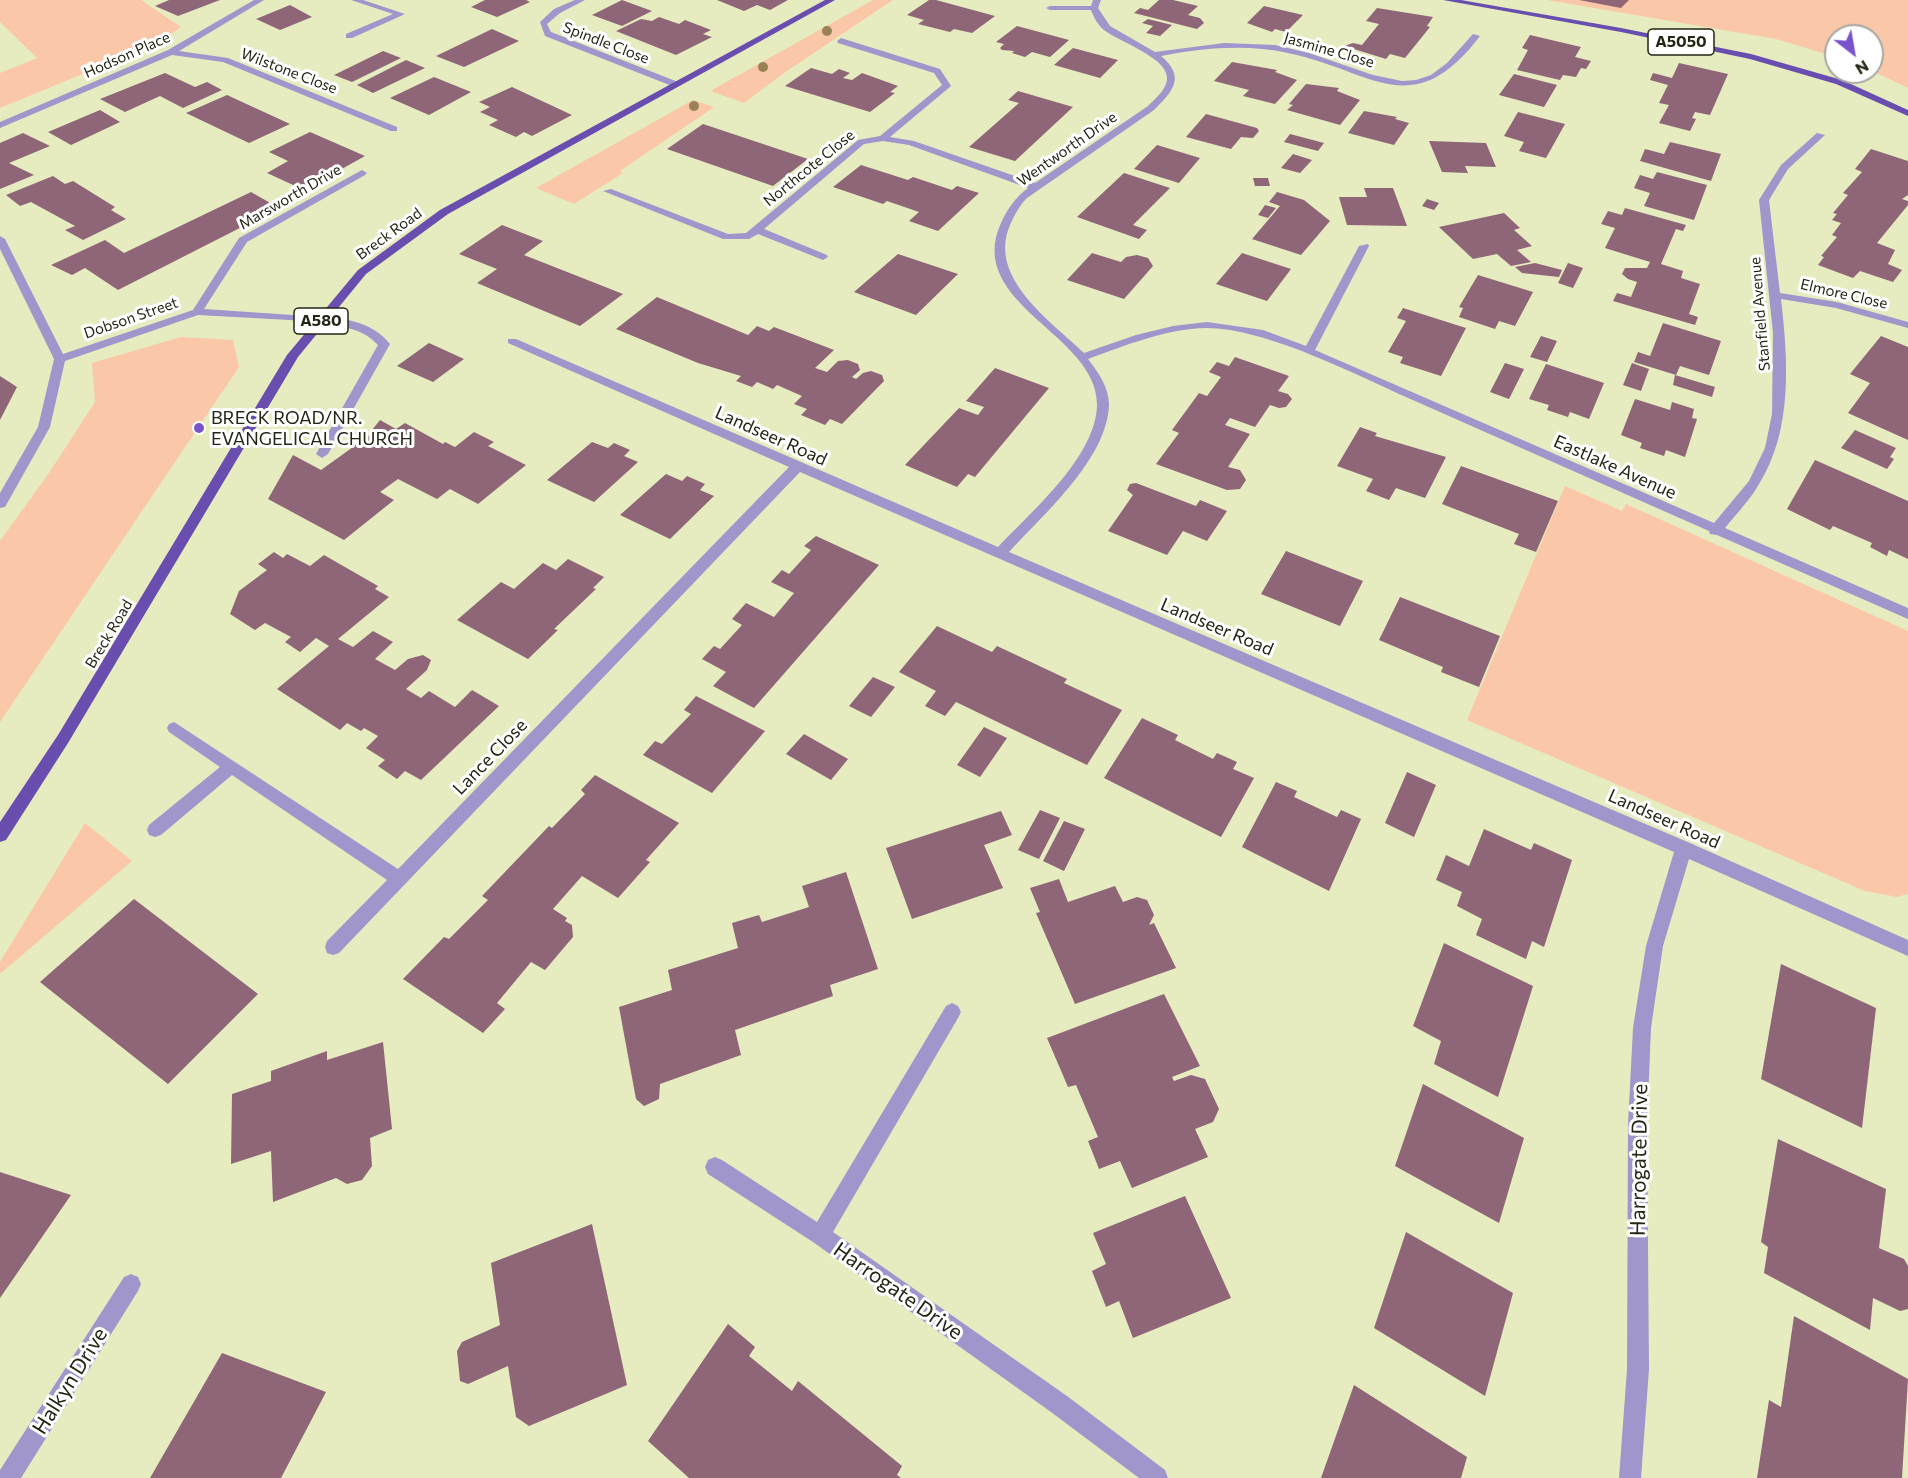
<!DOCTYPE html>
<style>
body{margin:0}
#map{position:relative;width:1908px;height:1478px;overflow:hidden;background:#e6ebc0;font-family:Commissioner,sans-serif}
canvas{display:block}
.north{position:absolute;left:1824px;top:24px;width:60px;height:60px;box-sizing:border-box;background:#fff;border:2px solid #a7a8a1;border-radius:50%;rotate:149deg;font-size:16px;font-weight:700;line-height:24px;text-align:center;color:#242615}
.north::after{content:'';display:block;margin:auto;width:21px;height:27px;background:#7754cd;clip-path:polygon(50% 0,100% 100%,50% 72%,0 100%)}
</style>
<div id="map">
<canvas width="1908" height="1478"></canvas>
<div class="north">N</div>
</div>
<script>
const g = document.querySelector('canvas').getContext('2d');
g.lineJoin = 'round';
function fill(path, color) { g.fillStyle = color; g.fill(path, 'evenodd'); }
function stroke(path, color, width, dash) { g.strokeStyle = color; g.lineWidth = width; g.lineCap = dash ? 'butt' : 'round'; g.setLineDash(dash || []); g.stroke(path); }
function label(font, color, halo, rows, align = 'center') {
  g.font = font + ' Commissioner,sans-serif'; g.lineWidth = 6; g.setLineDash([]); g.textBaseline = 'middle'; g.strokeStyle = halo; g.fillStyle = color; for (const [text, x, y, turn = 0] of rows) {
    g.save(); g.translate(x, y); g.rotate((+turn || 0) * Math.PI / 180); g.textAlign = isNaN(turn) ? turn : align; if (halo) g.strokeText(text, 0, 0); g.fillText(text, 0, 0); g.restore();
  }
}
fill(new Path2D(`
 M0,0H141L181,27L142,53L124,57L0,108V73L37,58L0,22Z
 M873,0H893L784,73L744,103L713,92L712,90Z
 M1547,0H1908V88L1872,71V36H1836V57L1776,39Z
 M693,100L714,107L620,171L623,173L574,204L536,188Z
 M181,337L233,340L239,367L0,722V541L49,473L95,402L92,363Z
 M1565,486L1622,511L1626,504L1908,631V894L1897,897L1865,891L1467,720Z
 M85,823L132,861L0,974V962Z`), '#fac8a9');
fill(new Path2D(`
 M169,0H220L178,16L155,6Z
 M485,0H526L530,2L497,17L471,7Z
 M622,0L652,11L622,26L592,15Z
 M717,0H788L770,10L757,5L744,11Z
 M929,0H936L995,16L972,33L954,29L950,32L918,24L924,20L907,15Z
 M1159,0H1173L1198,6L1188,15L1200,18L1204,23L1197,29L1134,13L1140,8L1148,10Z
 M1579,0H1629L1621,8Z
 M290,5L312,17L280,30L256,19Z
 M1264,6L1303,15L1286,32L1275,29L1272,32L1247,23Z
 M1377,8L1433,17L1427,26L1430,27L1405,58L1390,54L1386,59L1344,46L1353,43L1362,45L1379,24L1366,21Z
 M659,17L679,24L685,20L711,30L703,34L712,37L676,55L616,31L641,19L652,21Z
 M1148,19L1172,25L1160,36L1146,33L1153,26L1142,23Z
 M1017,26L1069,40L1050,57L1032,52L1025,57L1012,53L1014,51L1002,50L1000,48L1004,44L996,42Z
 M492,29L519,41L464,67L436,56Z
 M1530,35L1581,47L1575,57L1591,61L1586,69L1581,68L1576,77L1563,75L1560,80L1517,70L1528,50L1522,48Z
 M1073,48L1118,60L1100,78L1054,65Z
 M383,51L401,58L352,82L334,75Z
 M1355,54L1376,59L1373,64L1351,59Z
 M406,60L425,68L373,93L357,85Z
 M1232,62L1277,70L1275,72L1297,80L1275,104L1243,96L1249,90L1214,81Z
 M1679,63L1728,74L1710,115L1695,112L1692,118L1696,119L1690,131L1659,123L1669,105L1659,103L1668,85L1650,80L1653,73L1672,78Z
 M811,68L832,74L839,69L850,73L843,78L852,80L862,73L898,86L890,92L895,93L870,112L785,86Z
 M165,73L195,87L207,82L222,90L183,108L160,96L125,112L100,99Z
 M1514,74L1557,85L1544,107L1499,95Z
 M434,77L471,92L429,115L390,98Z
 M1306,84L1339,88L1337,91L1360,100L1340,125L1287,110L1293,105L1289,104Z
 M512,87L572,115L532,136L524,132L516,137L489,125L498,120L480,112L490,107L479,102Z
 M1018,91L1073,107L1015,161L969,147L1019,103L1008,100Z
 M227,95L290,124L249,143L186,113Z
 M100,110L120,122L71,145L48,132Z
 M1364,111L1397,117L1395,119L1409,123L1394,145L1348,133Z
 M1518,112L1565,124L1546,158L1519,151L1524,142L1504,136Z
 M1206,114L1257,128L1259,131L1253,138L1241,137L1231,149L1186,137Z
 M703,124L808,159L773,186L667,149Z
 M310,132L365,156L304,190L267,173L288,161L269,152Z
 M23,133L50,146L9,163L34,175L0,189V143Z
 M1290,134L1324,143L1318,151L1284,142Z
 M1429,141L1486,143L1496,167L1465,166L1468,173L1442,172Z
 M1670,142L1721,154L1711,181L1640,161L1645,149L1664,154Z
 M1157,145L1200,158L1179,183L1134,169Z
 M1871,149L1908,161V195L1902,199L1908,201V205L1877,243L1895,250L1888,264L1902,270L1893,282L1860,271L1853,278L1818,265L1824,257L1821,256L1837,237L1832,235L1841,223L1832,220L1837,214L1833,213L1848,195L1843,193L1862,172L1855,169Z
 M1293,154L1312,160L1300,173L1281,168Z
 M861,165L908,180L913,177L952,190L957,186L979,193L938,231L909,221L919,212L887,201L883,204L833,187Z
 M1657,172L1707,185L1694,220L1644,206L1650,193L1634,188L1640,175L1653,179Z
 M1124,173L1170,188L1133,225L1147,230L1139,239L1077,217Z
 M53,176L65,184L73,181L115,207L111,210L126,219L83,240L65,230L75,226L31,202L20,206L6,195Z
 M1253,178H1268L1270,186H1255Z
 M1364,188H1393L1407,226L1347,225L1339,197H1367Z
 M251,192L279,208L118,290L85,268L72,275L51,265L105,240L124,253Z
 M1277,192L1304,200L1330,221L1301,255L1252,239L1280,206L1269,202Z
 M1427,199L1439,203L1434,210L1422,206Z
 M1265,205L1276,208L1268,218L1258,215Z
 M1625,208L1686,225L1683,231L1676,229L1661,264L1683,271L1681,278L1700,284L1689,314L1698,317L1695,325L1613,301L1617,293L1631,297L1637,282L1628,279L1622,274L1625,268H1647L1650,262L1605,248L1615,228L1601,224L1608,211L1622,215Z
 M1504,213L1520,228L1514,230L1532,246L1517,250L1531,262L1511,266L1497,254L1473,259L1439,227Z
 M502,225L543,241L524,255L623,294L580,326L477,283L497,269L459,254Z
 M1092,253L1121,262L1126,257L1137,255L1148,258L1153,266L1124,299L1067,280Z
 M1242,253L1291,269L1267,301L1216,284Z
 M898,254L958,274L916,315L854,292Z
 M1535,263L1562,270L1559,277L1522,273L1515,267Z
 M1568,263L1583,268L1573,288L1558,283Z
 M1478,275L1533,292L1515,326L1499,321L1495,329L1459,317L1463,308L1459,307Z
 M657,297L748,335L757,326L769,331L774,327L834,350L815,368L827,372L838,361L848,360L858,364L860,370L852,377L856,379L863,373L871,371L882,375L884,381L842,424L830,419L825,425L801,415L807,409L794,404L802,396L777,385L773,389L757,382L752,387L736,381L741,376L698,363L616,329Z
 M1403,308L1466,328L1441,376L1400,363L1403,357L1388,352L1406,321L1397,318Z
 M1663,323L1721,341L1709,375L1680,366L1676,375L1634,362L1638,352L1650,356Z
 M1541,336L1557,341L1547,362L1530,357Z
 M1881,336L1908,347V440L1848,413L1870,383L1850,374Z
 M429,343L464,359L433,382L397,366Z
 M1235,357L1289,376L1278,391L1288,394L1292,399L1286,407L1279,408L1270,405L1255,427L1230,418L1225,425L1250,434L1228,467L1240,470L1246,480L1240,489L1227,490L1156,464L1179,433L1172,430L1199,393L1207,396L1221,377L1209,372L1217,362L1229,366Z
 M1505,363L1524,369L1509,399L1490,392Z
 M1632,363L1649,369L1641,391L1623,385Z
 M1546,364L1604,383L1589,419L1570,412L1568,417L1547,410L1549,405L1529,399Z
 M995,368L1049,388L975,477L968,474L957,487L905,465L959,408L978,415L984,407L966,401Z
 M1675,375L1715,387L1712,397L1673,385Z
 M0,376L17,387L0,420Z
 M1635,399L1670,410L1672,402L1694,409L1692,418L1697,419L1685,457L1666,450L1664,456L1640,448L1642,443L1621,435Z
 M380,420L396,429L405,423L443,444L445,442L455,447L474,432L494,442L488,446L526,465L478,504L450,489L437,499L398,479L380,492L394,500L344,540L268,499L293,455L321,470L374,432L372,430Z
 M1360,427L1377,433L1375,436L1446,457L1425,498L1396,488L1389,500L1366,491L1373,479L1337,466Z
 M1855,430L1896,448L1890,457L1894,459L1887,469L1841,448Z
 M592,442L608,448L614,443L630,450L624,456L638,462L594,502L547,480Z
 M1815,460L1908,501V559L1889,550L1887,556L1870,547L1872,543L1833,526L1830,530L1787,509Z
 M1461,466L1558,501L1536,552L1514,544L1519,534L1442,504Z
 M666,474L682,481L687,476L705,484L700,490L714,496L670,539L620,515Z
 M1136,483L1196,506L1200,500L1227,511L1207,541L1183,531L1167,555L1108,531L1133,495L1127,490L1130,484Z
 M816,536L879,565L754,708L713,686L726,672L702,659L714,646L720,649L742,625L732,619L746,603L774,617L794,593L771,582L782,570L789,574L811,550L804,546Z
 M1286,551L1363,581L1340,626L1261,594Z
 M274,552L283,558L287,554L310,566L324,555L378,586L375,589L389,597L338,639L353,647L373,631L393,642L375,659L395,670L408,659L423,655L431,660L427,670L406,689L421,698L429,691L455,707L472,690L499,706L421,780L405,771L397,779L378,766L385,760L366,748L378,736L364,728L361,731L347,723L340,730L277,689L329,646L316,638L300,652L285,642L291,637L265,623L255,630L230,614L239,591L267,570L258,564Z
 M568,559L604,577L593,588L596,589L554,629L558,630L528,659L457,620L501,582L514,589L543,563L556,570Z
 M1400,597L1500,636L1479,687L1441,672L1443,667L1379,640Z
 M937,626L992,652L997,646L1031,662L1067,679L1064,683L1122,710L1087,765L956,702L945,716L925,706L936,691L899,672Z
 M873,677L895,687L871,717L849,706Z
 M696,696L765,731L712,793L643,755L655,741L662,744L691,714L684,710Z
 M1142,718L1178,735L1175,740L1213,759L1217,753L1237,762L1233,769L1254,778L1221,837L1104,778Z
 M984,727L1007,738L980,777L957,765Z
 M804,734L848,759L831,780L786,754Z
 M1407,772L1436,785L1414,837L1385,823Z
 M595,775L679,823L646,860L650,862L618,898L582,876L553,909L567,918L565,921L572,925L573,937L545,970L531,962L497,1003L505,1009L483,1033L403,979L444,937L449,939L488,900L482,896L549,826L552,828L585,794L581,790Z
 M1276,782L1297,791L1294,797L1337,817L1341,810L1361,819L1329,891L1242,847Z
 M1040,810L1060,818L1039,859L1018,850Z
 M1001,811L1012,835L984,845L1003,888L912,919L886,848Z
 M1064,821L1085,829L1064,871L1043,861Z
 M1484,829L1531,850L1534,843L1572,860L1544,947L1532,941L1526,959L1476,935L1482,919L1457,906L1462,892L1436,880L1446,855L1469,866Z
 M846,872L878,969L830,985L833,996L735,1030L741,1055L660,1084L659,1099L644,1106L636,1099L619,1007L672,990L668,970L738,948L732,923L759,915L762,922L809,907L802,886Z
 M1059,879L1068,902L1115,886L1123,902L1137,897L1147,900L1154,915L1149,925L1154,923L1176,968L1075,1004L1036,913L1040,912L1030,888Z
 M134,899L258,994L168,1084L40,982Z
 M1444,943L1533,986L1498,1097L1434,1064L1441,1041L1413,1026Z
 M1781,964L1876,1008L1862,1128L1761,1079Z
 M1164,994L1200,1066L1172,1077L1174,1081L1191,1075L1205,1079L1219,1109L1213,1122L1195,1129L1208,1157L1132,1188L1120,1161L1099,1169L1088,1141L1098,1137L1076,1085L1068,1087L1047,1038Z
 M383,1042L392,1129L370,1138L372,1166L362,1180L347,1184L336,1178L273,1202L271,1151L231,1164L232,1094L271,1081V1071L327,1051V1060Z
 M1423,1084L1524,1138L1499,1223L1395,1166Z
 M1778,1139L1886,1189L1879,1248L1904,1259L1908,1266V1309L1900,1311L1873,1298L1870,1330L1764,1273L1768,1247L1761,1242Z
 M0,1172L71,1195L0,1298Z
 M1185,1196L1231,1298L1133,1338L1119,1301L1106,1307L1092,1271L1106,1264L1093,1233Z
 M592,1224L627,1385L529,1426L516,1417L508,1366L468,1384L460,1381L457,1351L462,1342L500,1325L491,1263Z
 M1406,1232L1513,1293L1485,1396L1374,1328Z
 M1794,1316L1908,1379L1902,1478H1757L1769,1400L1781,1407Z
 M728,1324L755,1347L749,1356L792,1391L798,1381L902,1466L897,1475L901,1478H689L648,1441Z
 M222,1353L326,1392L281,1478H150Z
 M1354,1385L1467,1457L1461,1478H1321Z`), '#8e6677');
fill(new Path2D(`
 M322,317C348,319 372,322 390,344L328,454L322,458L316,454L378,345C360,326 342,328 318,322V318Z`), '#a096cc');
fill(new Path2D(`
 M254,0H264L179,51L228,58L397,127V131H391L223,62L172,55L0,128V122L168,50Z
 M351,0H363L405,14L352,38H346V34L393,14Z
 M575,0H585L560,13L547,24L551,32L678,82V86H672L545,36L540,22L554,9Z
 M1093,0H1101L1098,8L1110,26L1155,52L1224,43L1275,45L1309,53L1373,75L1402,81L1416,80L1431,75L1447,63L1473,34L1480,36C1412,125 1372,70 1288,53C1246,44 1203,48 1161,56C1186,77 1173,91 1154,110L1027,198C1019,206 1015,214 1010,225C987,278 1051,321 1084,353L1136,335L1173,326L1207,322L1263,330L1306,346L1359,246L1368,244L1369,246L1315,350L1714,523L1749,481L1765,448L1772,414L1773,333L1759,200L1781,165L1817,133L1825,135L1788,169L1769,200L1780,293L1837,302L1908,322V328L1836,308L1781,299C1788,360 1793,430 1759,484C1750,500 1736,514 1725,528L1908,608V619L1717,535L1710,534L1709,531C1611,488 1513,444 1415,401C1358,376 1267,328 1206,328C1166,329 1126,345 1088,359C1098,372 1109,387 1109,405C1107,459 1044,514 1009,552L1690,843L1908,940V956L1689,859L1663,946L1651,1028L1647,1125L1649,1369L1641,1478H1619L1627,1369L1628,1125L1633,1028L1646,946L1674,852L800,472L339,953L333,955L327,953L325,947L327,941L387,880L232,775L161,835L155,837L149,835L147,830L149,825L220,767L169,732L167,728L169,724L174,722L398,869L789,467L508,343V339H516L998,547C1031,512 1097,456 1097,404C1097,334 964,304 1001,223C1008,208 1015,198 1028,188L909,145L883,141L864,144L764,229L827,255L828,257L823,260L758,234L749,239H723L603,191L611,189L728,234L746,233L858,140L880,136L942,85L934,73L838,43L837,41L841,38L940,69L951,86L890,137L914,141L1035,183L1148,106C1155,99 1165,91 1167,80C1170,58 1119,42 1104,30C1098,25 1094,18 1091,10H1050L1046,8L1050,6H1091Z
 M362,170L367,173L365,175L247,242L204,309L322,317L326,318V322L198,315L65,361L50,427L5,507L0,508V493L38,427L54,359L0,249V236L5,239L63,354L193,310L239,238Z
 M952,1003L958,1006L961,1012L958,1018L833,1232L1067,1396L1165,1470L1168,1478H1139L1051,1412L813,1242L708,1174L705,1167L708,1160L715,1157L722,1160L817,1222L946,1006Z
 M131,1274L138,1277L141,1284L138,1291L21,1478H0V1470L124,1277Z`), '#a096cc');
fill(new Path2D(`
 M825,0H835L448,214L366,274L298,357L68,743L6,840L0,842V822L58,735L287,355L358,270L440,210Z
 M1443,0H1461L1621,28L1751,54L1842,80L1908,110V116L1836,84L1750,59L1621,32Z`), '#694eb0');
g.fillStyle = '#9b8157';
for (const [x, y] of [
 [827,31],
 [763,67],
 [694,106]
]) { g.beginPath(); g.arc(x, y, 5, 0, 2 * Math.PI); g.fill(); }
for (const [x, y, r, color] of [
 [199,428,6,"#7754cd"]
]) { const dot = new Path2D(); dot.arc(x, y, r, 0, 2 * Math.PI); g.fillStyle = color; g.fill(dot); stroke(dot, '#fff', 2); }
label('15px', '#242615', '#fff', [
 ["Spindle Close",606,43,21],
 ["Jasmine Close",1329,50,16],
 ["Hodson Place",127,55,-24],
 ["Wilstone Close",289,71,21],
 ["Wentworth Drive",1067,149,-35],
 ["Northcote Close",809,168,-39],
 ["Marsworth Drive",290,197,-30],
 ["Breck Road",389,234,-36],
 ["Elmore Close",1844,294,13],
 ["Stanfield Avenue",1760,314,-95],
 ["Dobson Street",131,318,-19],
 ["Breck Road",109,634,-59]
]);
for (const [x, y, w] of [
 [1681,42,66],
 [321,321,54]
]) { const box = new Path2D(); box.roundRect(x - w / 2, y - 13, w, 26, 4.5); g.fillStyle = '#fff'; g.fill(box); stroke(box, '#242615', 1.5); }
label('bold 16px', '#242615', null, [
 ["A5050",1681,42],
 ["A580",321,321]
]);
label('18px', '#242615', '#fff', [
 ["BRECK ROAD/NR.",211,418],
 ["EVANGELICAL CHURCH",211,439]
], 'left');
label('18px', '#242615', '#fff', [
 ["Landseer Road",771,436,24],
 ["Eastlake Avenue",1615,467,24],
 ["Landseer Road",1217,627,23],
 ["Lance Close",490,757,-46],
 ["Landseer Road",1664,819,24]
]);
label('21px', '#242615', '#fff', [
 ["Harrogate Drive",1639,1160,-89],
 ["Harrogate Drive",898,1291,35],
 ["Halkyn Drive",70,1381,-58]
]);
</script>
